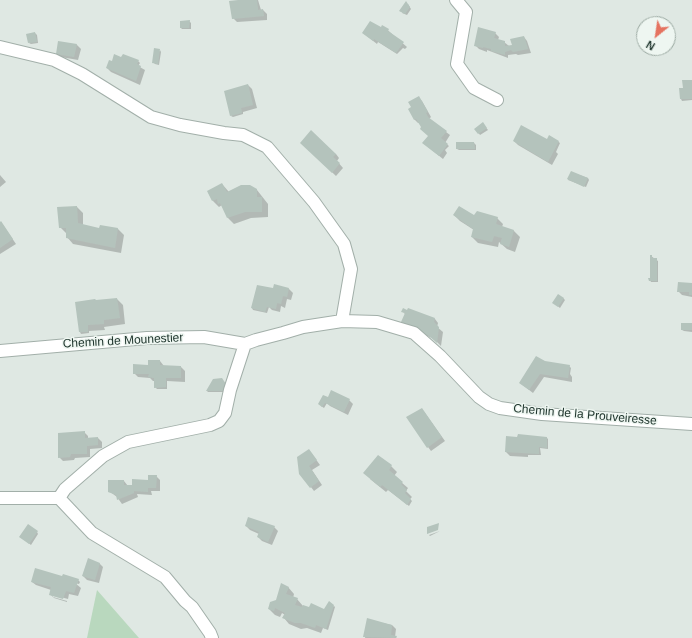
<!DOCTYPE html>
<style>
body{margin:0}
#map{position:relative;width:692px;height:638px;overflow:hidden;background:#dfe8e3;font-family:Helvetica,sans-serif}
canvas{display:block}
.north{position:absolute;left:636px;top:16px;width:40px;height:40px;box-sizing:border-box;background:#eef6f1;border:1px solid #9caaa3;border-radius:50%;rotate:210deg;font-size:11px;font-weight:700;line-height:16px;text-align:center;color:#21372f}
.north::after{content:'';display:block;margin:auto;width:14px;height:18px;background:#e57360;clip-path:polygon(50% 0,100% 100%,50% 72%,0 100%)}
</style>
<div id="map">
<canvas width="692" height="638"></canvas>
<div class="north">N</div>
</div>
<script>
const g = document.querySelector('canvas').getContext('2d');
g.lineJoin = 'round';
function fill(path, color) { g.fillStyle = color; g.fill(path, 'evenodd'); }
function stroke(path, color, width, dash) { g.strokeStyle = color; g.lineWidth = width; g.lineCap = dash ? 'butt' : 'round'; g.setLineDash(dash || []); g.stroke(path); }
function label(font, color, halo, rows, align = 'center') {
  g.font = font + ' Helvetica,sans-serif'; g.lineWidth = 3; g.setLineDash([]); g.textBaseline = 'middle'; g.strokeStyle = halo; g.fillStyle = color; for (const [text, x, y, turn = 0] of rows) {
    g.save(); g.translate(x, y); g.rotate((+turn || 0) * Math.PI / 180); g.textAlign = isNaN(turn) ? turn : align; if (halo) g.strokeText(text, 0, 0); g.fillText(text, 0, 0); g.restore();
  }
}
fill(new Path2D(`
 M97,590L139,638H87Z`), '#b9d8be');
fill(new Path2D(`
 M246,0H258L261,10H263L267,14V20L237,22L233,18Z
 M408,4L411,9L407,15L402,13Z
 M189,21L191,23V29H182L181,28Z
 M383,26L407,47L405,49L403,48L397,54L378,42L377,44L363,33L381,29Z
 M35,33L37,35L38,43L31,44L29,43Z
 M495,33L499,37L498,40L504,42L509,46H513L524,37L527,41L531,53L518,55L516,54L508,55V58L487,50V52L479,49L475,45Z
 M59,42L77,45L81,49L78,60L61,57L57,54Z
 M160,50L161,52L159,65L155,64L153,62Z
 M138,61L140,63L138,66L145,70L140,85L111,72L107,68Z
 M692,81V100L682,101L681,99L680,89H684Z
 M248,85L252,89L257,108L243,112V114L233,117L231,116Z
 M418,97L422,101L431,117L429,119L450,135L445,143L449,146L445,150L447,153L443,159L428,147L429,136L420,123H418L414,119Z
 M484,125L488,130L480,135L476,129Z
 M550,136L560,143L556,152L558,154L552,165L518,145L514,141H547Z
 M301,143L336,154L339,158L337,161L343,168L336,176Z
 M474,143L476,145V150H459L457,149Z
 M571,172L588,178L589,180L586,187L568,180Z
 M0,175L6,182L0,187Z
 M222,184L229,192L257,190L268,204V217L251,218L234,224L228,218L222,205L219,207L213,201L208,192Z
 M77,207L83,213V225L100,229H118L124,235L121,253L73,244L67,237L66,233L60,227Z
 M454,215L497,218L503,224L502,227L514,231L520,237L515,252L507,249L499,242L498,247L478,243L472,237L474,230L460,221Z
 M1,222L16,244L0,254V223Z
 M651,256L658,261V282H651L650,280Z
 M692,284V297L682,295L678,291Z
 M289,289L293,293L291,300L287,299L285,308L281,306L280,312L272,310L269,307L267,313L253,310L252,308L276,290Z
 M563,298L565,300L560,308L555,304Z
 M117,299L123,305L125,324L104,327L105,330L89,331V333L81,334L80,332L96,301Z
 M403,312L435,319L438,323L437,327L443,332L441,346L434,339L406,326L402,322L406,315Z
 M692,324V332L684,331L682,330Z
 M160,361L164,366L181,367L185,371V382L167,381V389H157L155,387V381H153L150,378L138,377L134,373Z
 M545,362L569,366L571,368L570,374L572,377V382L544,377L533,393L520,383Z
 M214,380L225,392H208L207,391Z
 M327,398L349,400L353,404L348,415L330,406L327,403L324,408L321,406Z
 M425,413L445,441L431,451L428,447Z
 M84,432L88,436V439L98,438L102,442V448L90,449V457L75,458L74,460L63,461L59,457Z
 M547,438L548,439V449L540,448L541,455H528V457L510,456L506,452Z
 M312,454L320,465L312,470L322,485L314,491L300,473Z
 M391,466L397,472L394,476L408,488L406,491L412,497L410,499L412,501L409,506L388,490L386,492L370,479Z
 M156,476L160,480V491H151L152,495L137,494L138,497L122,504L117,497L109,491L124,481L128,486L133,485L149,481Z
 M246,526L274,527L278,531L272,545L262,541L258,537L259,534L250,530Z
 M440,531L430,536L429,535Z
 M37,532L38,534L31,545L22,538Z
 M99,563L103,567L99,583L87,580L83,576Z
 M78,580L80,582L79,584L75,583L81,588L78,596L69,594L68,599L53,595V597L67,601V602L54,598L50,594L51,590L36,585L32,582Z
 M288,587L294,594L293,598L297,599L303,606L325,611L334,606L335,607L328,630L323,628L321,633L307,628L301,629L289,624L284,618L285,615L282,613L280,617L275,615L269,609Z
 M368,620L392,625L396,629L395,637L397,638H365Z`), '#0003');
fill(new Path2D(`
 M238,0H257L258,10L263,9L264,16L232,19L229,1Z
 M406,1L410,7L405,14L399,11Z
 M190,20L189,28H180V21Z
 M370,21L381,27L382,25L389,29L388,31L404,42L396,53L374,39L373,41L362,33Z
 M478,27L496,32L494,38L505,41V46L512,45L510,39L524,36L528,49L513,52L511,50L505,52V55L491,51V49L483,47V48L474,46Z
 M35,32L37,42L28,43L26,34Z
 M58,41L77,44L74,57L56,54Z
 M154,48L160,49L158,64L152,63Z
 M114,54L121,57L123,54L139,60L137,64L141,66L136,81L106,68L109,60L112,61Z
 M682,80H692V99H680L679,88H683Z
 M248,84L253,105L241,108L242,113L230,116L224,91Z
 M419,96L428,112L426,113L428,117L447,131L441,138L448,144L439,156L422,143L428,136L420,129L421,127L416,119L414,120L408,109L411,107L408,102Z
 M483,122L487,128L478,134L474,129Z
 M521,125L547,139L549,135L559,141L548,162L513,141Z
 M311,130L336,154L333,157L340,163L332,173L300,143Z
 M456,142H474L475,149H456Z
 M571,171L588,178L584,187L567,179Z
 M222,183L227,192L241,185H250L257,189V197H262V212H245L227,218L220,203L218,204L217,199L212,201L207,191Z
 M77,206L78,223L99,228L100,225L118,228L115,248L66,238V228H59L57,207Z
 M459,206L474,215L477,211L498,217L496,224L514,230L509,247L500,244L502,238L494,236L492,242L471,237L473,229L453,215Z
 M1,221L13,239L0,248V222Z
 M650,255H652V258H657V281H649L648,278H650Z
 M678,282L692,283V295H689V292H677Z
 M274,284L289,288L287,297L283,296L281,304L277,303L276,309L267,307L265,312L251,308L257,285L273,288Z
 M558,294L564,298L558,307L552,303Z
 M117,298L120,318L104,320V324L88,325V332H79L75,302L95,299L96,300Z
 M403,308L407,310L408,308L435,318L434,322L439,327L437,343L429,336L401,322L405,313L401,312Z
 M681,323H692V330H681Z
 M536,356L545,361L570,365L568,378L540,374L529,390L519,383Z
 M148,360H160V365L181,366V378H166V387L154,388V378L148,377L149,374H133V364L148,365Z
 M222,378L226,384L224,391H206L213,379Z
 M331,390L350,399L344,412L325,403L322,407L318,404L323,395L328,397Z
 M422,408L442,437L427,448L406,417Z
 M85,431V438L98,437V445L87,446V454H71L70,457L58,458V433Z
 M518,434L547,437V448L539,447V454L505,452L506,436L517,437Z
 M309,449L317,460L309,466L319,481L310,488L299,474L297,457Z
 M378,455L392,465L389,470L403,482L401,484L407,490L405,493L411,499L407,505L382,485L380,487L363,473Z
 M148,475H157L156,488H148V492L134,491V493L117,500L116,495L108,492V480H124V485H132V479L148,480Z
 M248,517L275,526L268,542L257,537L259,532L245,526Z
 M439,523L438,530L427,534V527Z
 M28,524L38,531L29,544L19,537Z
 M88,558L100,563L95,580L82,576Z
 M35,568L62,576L63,574L79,579L74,593L66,591L63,599L49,595L51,587L31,582Z
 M281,583L289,587L286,594L298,598L295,605L302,607L303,605L309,607L311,603L324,609L329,601L334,605L326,629L316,625L315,628L301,623H295L282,618L285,613L275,608L274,611L268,609L270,602L276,600Z
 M367,618L392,625L391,635L397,636L396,638L363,637Z`), '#b4c3bc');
const minor = new Path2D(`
 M456,0L466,12L457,64L474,88L497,100
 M0,47L54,60L82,74L151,117L180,125L224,133L243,135L267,147L314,202L344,244L351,269L342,321
 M0,351L147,338L204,337L245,344
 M0,498H59
 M59,498L65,489L103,456L128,442L210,425L219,421L225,413L230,390L245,344L256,340L283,333L303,327L342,321L377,322L414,333L440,356L479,397L489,404L500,408L542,414L692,424
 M59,498L92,533L165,577L185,601L192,607L210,633L212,638`);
stroke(minor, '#a2afa9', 14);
stroke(minor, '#fff', 12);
label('12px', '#21372f', '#eef6f1', [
 ["Chemin de Mounestier",123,341,-3],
 ["Chemin de la Prouveiresse",585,415,5]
]);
</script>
